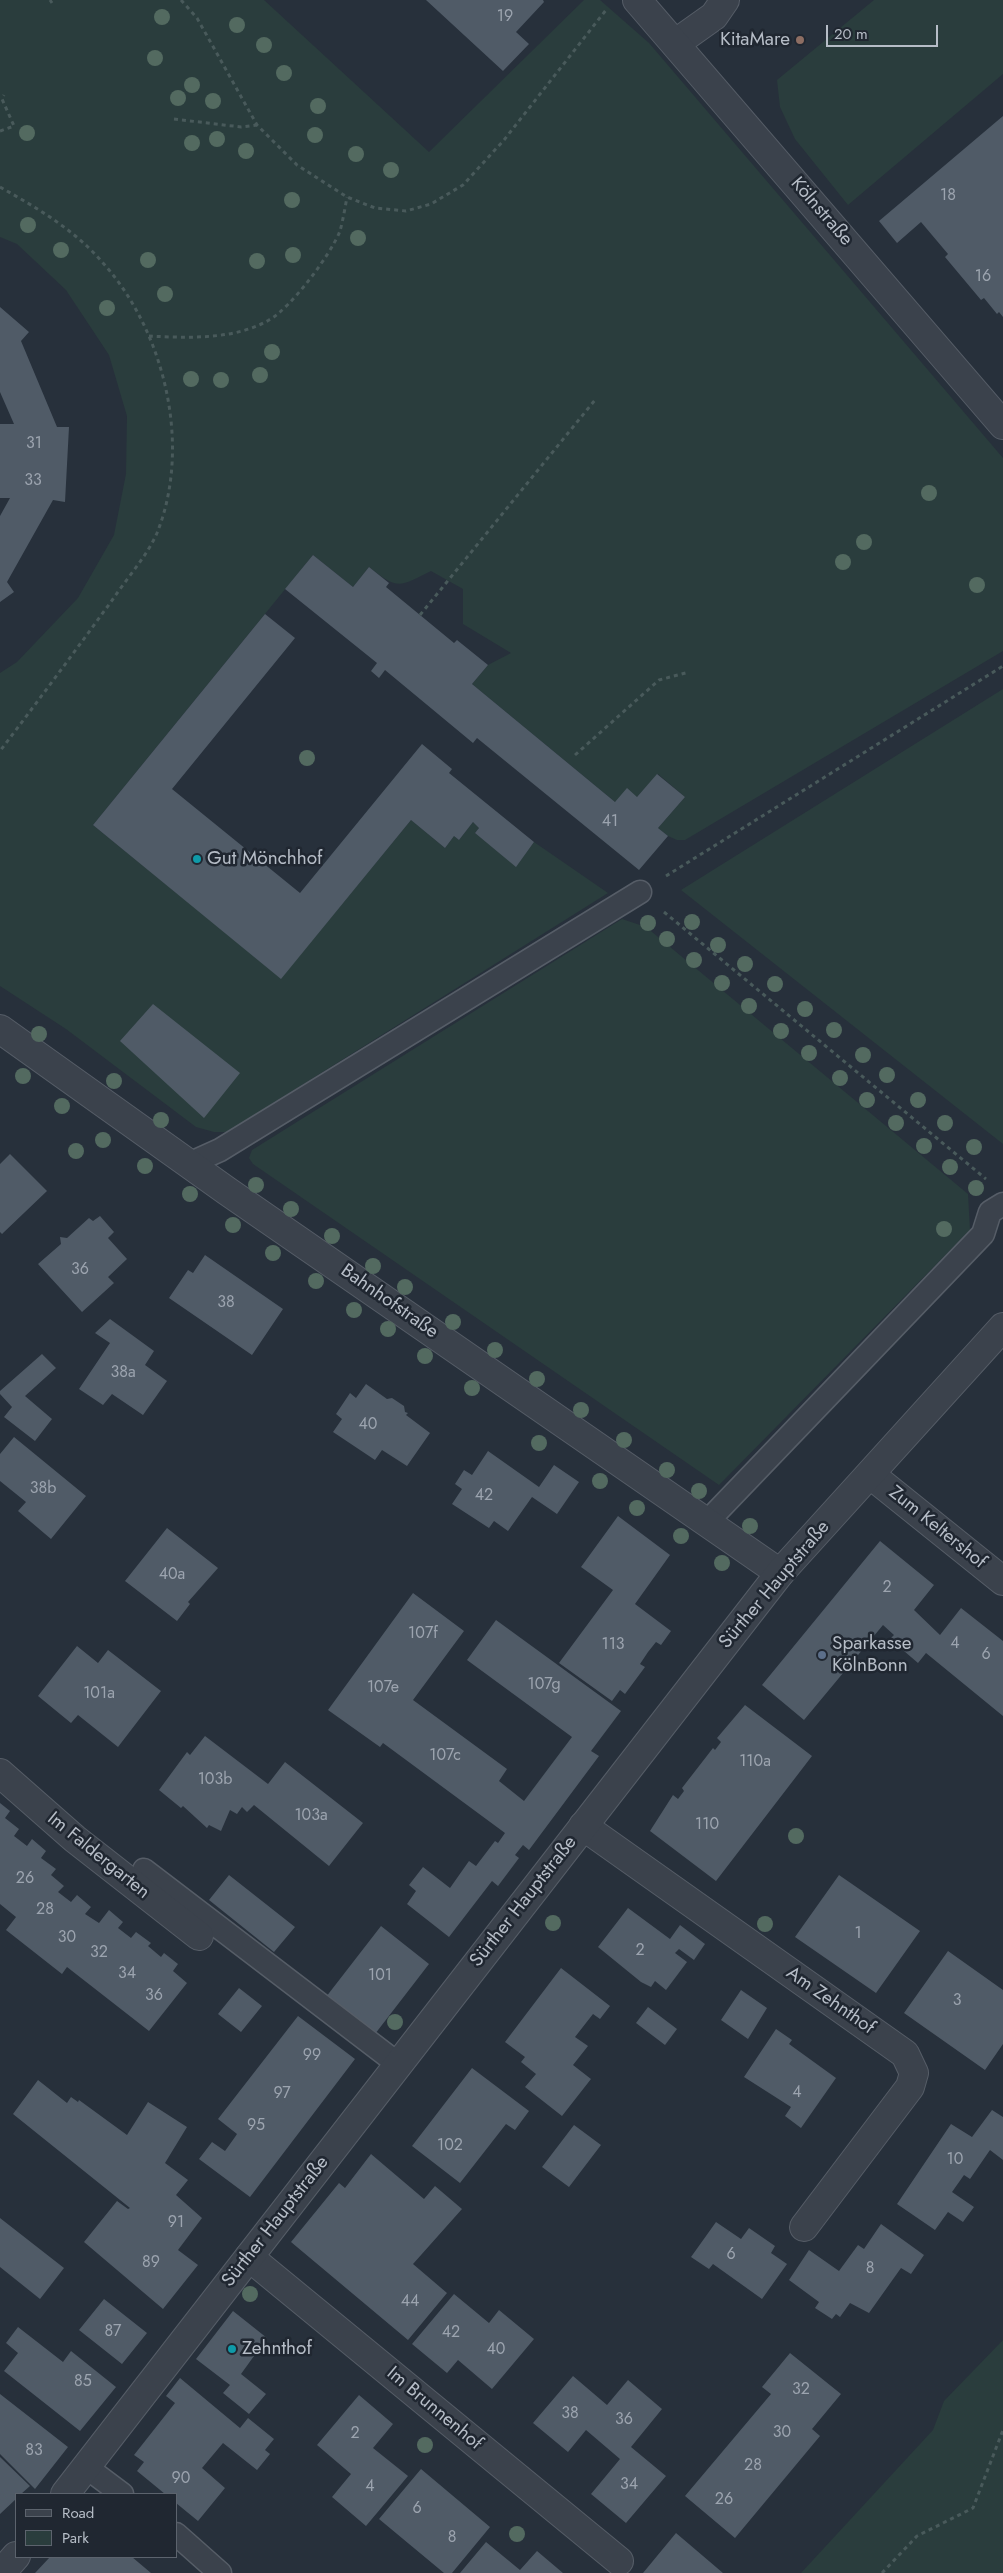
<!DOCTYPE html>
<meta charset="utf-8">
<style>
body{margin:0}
#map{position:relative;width:1003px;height:2573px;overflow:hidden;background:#27303b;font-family:Jost,sans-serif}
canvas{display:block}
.legend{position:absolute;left:15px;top:2493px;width:162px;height:65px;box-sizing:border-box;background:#202731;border:1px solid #5c636d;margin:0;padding:6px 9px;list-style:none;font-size:15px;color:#b6bdc7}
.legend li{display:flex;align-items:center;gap:10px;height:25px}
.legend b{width:25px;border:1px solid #5c636d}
.scale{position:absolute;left:826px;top:25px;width:112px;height:22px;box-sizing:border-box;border:2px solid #b6bdc7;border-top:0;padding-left:6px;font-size:15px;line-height:18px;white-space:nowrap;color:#b6bdc7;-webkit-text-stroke:4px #202731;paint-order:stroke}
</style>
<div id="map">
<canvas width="1003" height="2573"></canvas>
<ul class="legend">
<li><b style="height:6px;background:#3b424c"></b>Road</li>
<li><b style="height:14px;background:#2a3d3d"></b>Park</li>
</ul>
<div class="scale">20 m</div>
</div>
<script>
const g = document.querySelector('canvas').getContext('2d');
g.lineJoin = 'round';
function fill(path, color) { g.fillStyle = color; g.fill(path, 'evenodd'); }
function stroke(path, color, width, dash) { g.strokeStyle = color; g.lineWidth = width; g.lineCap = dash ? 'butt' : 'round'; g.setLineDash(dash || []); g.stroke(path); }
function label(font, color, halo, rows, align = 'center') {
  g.font = font + ' Jost,sans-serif'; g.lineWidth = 5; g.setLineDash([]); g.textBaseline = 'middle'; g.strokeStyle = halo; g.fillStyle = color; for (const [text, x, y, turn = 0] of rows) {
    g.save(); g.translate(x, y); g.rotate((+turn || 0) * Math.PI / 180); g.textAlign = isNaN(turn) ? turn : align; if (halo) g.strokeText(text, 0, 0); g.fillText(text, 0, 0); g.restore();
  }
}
fill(new Path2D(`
 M0,0H264L429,152L584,0H600L649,43L1003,458V651L685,840H677L668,836L658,828L685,797L658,774L637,797L615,802L472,684L488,665L511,653L463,624V589L431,571C399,587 398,590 369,567L353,587L313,555L93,825L281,978L411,820L445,848L454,836L459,840L473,822L479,828L475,833L516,866L534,842L608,893L227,1132H214L196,1127L66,1029L0,986V673L17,662L78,598L114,535L126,474L127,416L109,355L66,290L17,244L0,237Z
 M874,0H1003V74L848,205L795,139L780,107L777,80Z
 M1003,689V1144L681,890Z
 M622,919L646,927L968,1194L970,1230L719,1485L253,1164L249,1158L252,1150Z
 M1003,2340V2573H801L933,2430L944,2401Z`), '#2a3d3d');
fill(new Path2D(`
 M426,0H543L544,2L516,32L529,44L503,71Z
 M1003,116V317L999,312L997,314L984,298L981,300L945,257L948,254L921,222L897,243L879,221Z
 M0,307L29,332L21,341L57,427H69L65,502L53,500L7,582L14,592L0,602V516L10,498H0V424H14L0,392Z
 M313,555L353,587L369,567L389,583L386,587L454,643L457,640L488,665L472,684L615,802L627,788L637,797L657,774L685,797L658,828L668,836L639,870L477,738L473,743L385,670L379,678L371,671L377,663L285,589Z
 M265,614L295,638L172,789L300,893L422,744L452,769L449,773L534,842L516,867L475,833L479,828L473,822L459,840L454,836L445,848L411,820L281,979L93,825Z
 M153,1004L240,1073L204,1118L120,1041Z
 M10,1154L47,1191L2,1234L0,1232V1164Z
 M100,1216L114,1232L108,1238L127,1259L108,1277L114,1283L82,1312L38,1264L61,1244L60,1237L67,1238L89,1218L93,1221Z
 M205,1255L283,1309L252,1355L169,1298L188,1270L193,1273Z
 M110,1319L154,1351L145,1365L167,1381L143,1415L112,1394L103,1405L79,1389L110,1343L95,1333Z
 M42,1354L56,1368L25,1396L52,1419L35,1441L4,1417L12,1407L0,1394V1391Z
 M366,1384L387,1399L392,1398L404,1406L405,1412L408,1413L406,1415L430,1433L407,1466L382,1450L375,1460L333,1432L342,1419L336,1414L350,1393L356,1398Z
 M14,1437L86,1496L51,1539L18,1511L26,1502L0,1481V1454Z
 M488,1451L539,1487L554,1465L579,1482L557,1514L532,1497L508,1531L494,1521L489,1528L452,1504L462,1489L455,1484L464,1470L472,1475Z
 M618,1516L670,1555L635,1604L671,1631L661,1645L656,1642L648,1652L640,1664L645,1667L625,1694L620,1690L612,1701L559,1663L613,1590L581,1567Z
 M167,1528L218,1568L188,1602L190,1604L177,1621L125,1581Z
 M880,1541L934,1585L914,1610L940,1635L961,1608L1003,1641V1716L926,1653L918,1663L890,1639L894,1635L883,1625L804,1720L762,1685Z
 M413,1593L464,1631L413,1700L507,1769L499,1781L524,1801L572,1737L467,1660L496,1620L621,1711L591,1751L599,1756L529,1850L523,1845L515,1855L519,1858L498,1886L492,1881L449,1937L407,1904L416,1891L409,1885L423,1867L450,1888L469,1861L476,1866L495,1841L498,1843L505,1833L383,1743L380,1747L328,1710Z
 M77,1646L98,1663L108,1650L161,1691L118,1747L78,1715L71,1723L38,1696Z
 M745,1705L812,1756L716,1881L650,1831L673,1795L678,1799L684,1791L682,1788L713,1748L715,1750L721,1742L717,1738Z
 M205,1736L268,1784L285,1762L363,1823L329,1866L254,1805L247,1812L242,1807L237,1814L230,1810L221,1831L209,1825L207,1828L183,1806L181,1808L159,1790L187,1752L190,1755Z
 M0,1803L10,1811L5,1818L19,1829L14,1836L27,1846L32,1839L46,1851L41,1858L56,1869L51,1875L64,1886L58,1892L71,1902L77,1895L91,1907L85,1914L99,1923L109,1910L123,1922L118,1928L131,1938L136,1932L151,1943L148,1946L161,1957L164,1953L178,1964L173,1971L187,1983L149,2031L67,1967L62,1974L6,1930L16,1917L0,1904Z
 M229,1875L295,1927L274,1952L209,1900Z
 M839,1875L920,1931L876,1993L795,1937Z
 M628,1908L670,1939L680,1925L705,1944L694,1960L679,1949L675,1953L687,1962L666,1990L655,1981L651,1987L641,1982L598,1947Z
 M381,1926L429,1964L375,2034L326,1997Z
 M948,1951L1003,1990V2044L985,2070L904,2013Z
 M561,1968L610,2006L600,2019L593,2014L575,2037L588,2046L573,2065L591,2079L562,2116L525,2087L536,2074L521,2062L525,2057L505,2042Z
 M239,1988L262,2006L241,2032L218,2014Z
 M741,1990L767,2008L748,2039L721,2020Z
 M648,2007L677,2029L665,2045L636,2023Z
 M298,2016L355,2059L250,2197L199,2159L212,2142L225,2151L235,2137L237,2134L218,2119Z
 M776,2029L792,2040L789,2044L836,2078L801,2128L785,2116L791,2107L744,2077Z
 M472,2068L529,2111L515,2130L506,2124L460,2183L412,2146Z
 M38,2080L67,2103L71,2097L78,2102L79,2100L127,2135L148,2102L187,2127L165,2163L188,2180L176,2195L202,2218L178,2250L198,2265L163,2309L84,2242L117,2201L128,2209L130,2208L13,2114Z
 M992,2110L1003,2117V2160L990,2150L970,2179L964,2175L952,2192L974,2207L963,2222L948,2212L935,2230L897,2204L951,2124L972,2137Z
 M574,2125L601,2145L569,2187L542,2167Z
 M371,2154L424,2199L435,2186L462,2209L413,2264L447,2293L408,2340L291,2242L339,2183L345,2188Z
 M0,2218L64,2268L40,2299L0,2267Z
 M716,2222L741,2239L749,2228L775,2246L771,2253L787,2264L762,2299L713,2264L709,2269L691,2257Z
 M881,2224L924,2255L911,2274L901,2268L869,2313L850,2303L840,2317L836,2314L832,2319L815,2308L819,2302L789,2280L809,2250L839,2271L858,2245L864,2249Z
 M454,2294L489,2323L499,2310L534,2339L492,2389L458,2360L447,2373L412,2344Z
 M104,2299L147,2333L122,2364L79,2330Z
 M233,2311L267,2338L241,2374L266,2394L249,2414L223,2393L230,2385L196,2359Z
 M18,2327L63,2362L71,2351L116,2387L80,2431L4,2371L18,2353L6,2343Z
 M790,2353L841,2394L812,2429L820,2436L735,2538L685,2496L771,2394L762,2387Z
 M573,2376L607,2405L628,2380L662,2409L631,2447L666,2476L626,2523L591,2494L620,2459L586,2430L568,2452L533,2423Z
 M180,2378L240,2428L248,2418L274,2439L265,2450L270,2454L257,2470L223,2443L202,2468L225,2488L198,2521L176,2503V2494H165L137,2471L144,2462L134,2455L175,2403L166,2396Z
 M0,2394L68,2447L35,2489L0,2454Z
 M359,2395L393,2424L373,2448L408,2476L366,2526L332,2497L351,2474L317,2445Z
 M0,2457L30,2486L21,2494H16V2499L0,2514Z
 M421,2469L490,2527L452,2573H444L379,2519Z
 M676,2533L723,2573H643Z
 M486,2542L520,2570L537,2551L563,2573H460Z
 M50,2557H132L151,2573H35Z`), '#505b67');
const service = new Path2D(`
 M189,1164L220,1150L640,892
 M706,1523L983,1234L990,1212L1003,1204
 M144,1870L398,2064
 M86,2467L122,2494
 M176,2534L220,2573`);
const minor = new Path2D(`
 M676,43L714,16L725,0
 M0,1029L227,1191L780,1573
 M871,1475L1003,1581
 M0,1773L75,1839L199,1936
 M583,1826L905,2054L914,2073L910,2087L804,2227
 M249,2257L619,2561`);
const tertiary = new Path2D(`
 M637,0L1003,425
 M65,2494L780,1573L1003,1327
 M1,2573L16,2556`);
stroke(service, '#565d67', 25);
stroke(minor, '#565d67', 30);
stroke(tertiary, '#565d67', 30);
stroke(new Path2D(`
 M50,0L52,3
 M181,0L197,18L257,125L297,165L347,197L375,208L406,211L431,204L463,185L504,140L606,10
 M174,119L241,127L257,125
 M0,131L14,126L2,99L4,95
 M0,187C37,208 75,230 103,263C165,332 192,446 157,533C147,556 127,578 113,599C76,650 38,701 0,751
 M149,336C187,338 235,340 269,320C291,308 331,254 340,231C343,220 345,208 347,197
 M420,615L595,400
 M575,755L659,680L689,672
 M666,876L1003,666
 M664,912L986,1179
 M882,2573L917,2536L973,2508L1003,2430`), '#495a5b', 3, [4, 4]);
stroke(service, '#3b424c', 22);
stroke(minor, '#3b424c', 28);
stroke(tertiary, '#3b424c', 28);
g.fillStyle = '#536a60';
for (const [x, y] of [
 [162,17],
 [237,25],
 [264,45],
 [155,58],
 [284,73],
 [192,85],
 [178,98],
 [213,101],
 [318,106],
 [27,133],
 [315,135],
 [217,139],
 [192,143],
 [246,151],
 [356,154],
 [391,170],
 [292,200],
 [28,225],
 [358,238],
 [61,250],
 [293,255],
 [148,260],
 [257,261],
 [165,294],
 [107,308],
 [272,352],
 [260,375],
 [191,379],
 [221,380],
 [929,493],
 [864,542],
 [843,562],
 [977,585],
 [307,758],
 [692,922],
 [648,923],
 [667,939],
 [718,945],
 [694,960],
 [745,964],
 [722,983],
 [775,984],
 [749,1006],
 [805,1009],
 [834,1030],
 [781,1031],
 [39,1034],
 [809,1053],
 [863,1055],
 [887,1075],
 [23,1076],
 [840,1078],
 [114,1081],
 [867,1100],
 [918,1100],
 [62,1106],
 [161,1120],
 [896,1123],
 [945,1123],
 [103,1140],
 [924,1146],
 [974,1147],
 [76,1151],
 [145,1166],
 [950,1167],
 [256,1185],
 [976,1188],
 [190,1194],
 [291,1209],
 [233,1225],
 [944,1229],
 [332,1236],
 [273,1253],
 [373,1266],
 [316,1281],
 [405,1287],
 [354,1310],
 [453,1322],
 [388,1329],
 [495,1350],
 [425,1356],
 [537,1379],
 [472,1388],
 [581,1410],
 [624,1440],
 [539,1443],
 [667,1470],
 [600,1481],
 [699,1491],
 [637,1508],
 [750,1526],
 [681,1536],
 [722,1563],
 [796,1836],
 [553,1923],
 [765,1924],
 [395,2022],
 [250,2294],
 [425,2445],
 [517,2534]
]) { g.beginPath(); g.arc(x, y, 8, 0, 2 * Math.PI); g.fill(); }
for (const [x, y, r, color] of [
 [800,40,5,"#8d6e63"],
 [197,859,5,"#0f9aa8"],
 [822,1655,5,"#5c6f8a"],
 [232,2349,5,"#0f9aa8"]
]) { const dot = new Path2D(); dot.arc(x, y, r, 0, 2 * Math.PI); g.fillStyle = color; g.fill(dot); stroke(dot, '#202731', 2); }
label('16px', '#9ca4af', null, [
 ["19",505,17],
 ["18",948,196],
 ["16",983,277],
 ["31",34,444],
 ["33",33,481],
 ["41",610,822],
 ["36",80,1270],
 ["38",226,1303],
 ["38a",123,1373],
 ["40",368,1425],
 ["38b",43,1489],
 ["42",484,1496],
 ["40a",172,1575],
 ["2",887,1588],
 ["107f",423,1634],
 ["4",955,1644],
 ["113",613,1645],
 ["6",986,1655],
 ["107g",544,1685],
 ["107e",383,1688],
 ["101a",99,1694],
 ["107c",445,1756],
 ["110a",755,1762],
 ["103b",215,1780],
 ["103a",311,1816],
 ["110",707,1825],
 ["26",25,1879],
 ["28",45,1910],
 ["1",858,1934],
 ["30",67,1938],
 ["2",640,1951],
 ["32",99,1953],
 ["34",127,1974],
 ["101",380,1976],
 ["36",154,1996],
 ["3",957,2001],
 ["99",312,2056],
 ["4",797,2093],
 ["97",282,2094],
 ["95",256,2126],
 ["102",450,2146],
 ["10",955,2160],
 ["91",176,2223],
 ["6",731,2255],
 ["89",151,2263],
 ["8",870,2269],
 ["44",410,2302],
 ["87",113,2332],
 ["42",451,2333],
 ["40",496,2350],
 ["85",83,2382],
 ["32",801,2390],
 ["38",570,2414],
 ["36",624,2420],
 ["30",782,2433],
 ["2",355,2434],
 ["83",34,2451],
 ["28",753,2466],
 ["90",181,2479],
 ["34",629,2485],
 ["4",370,2487],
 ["26",724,2500],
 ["6",417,2509],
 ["8",452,2538]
]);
label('19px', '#b6bdc7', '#202731', [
 ["KitaMare",790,40,"right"],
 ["Gut Mönchhof",207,859],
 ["Sparkasse",832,1644],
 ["KölnBonn",832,1666],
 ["Zehnthof",242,2349]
], 'left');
label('19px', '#b6bdc7', '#202731', [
 ["Kölnstraße",821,212,49],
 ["Bahnhofstraße",389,1302,35],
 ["Zum Keltershof",937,1528,39],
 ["Sürther Hauptstraße",775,1585,-50],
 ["Im Faldergarten",98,1856,39],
 ["Sürther Hauptstraße",524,1902,-52],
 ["Am Zehnthof",830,2001,35],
 ["Sürther Hauptstraße",276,2222,-52],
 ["Im Brunnenhof",434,2409,40]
]);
</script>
